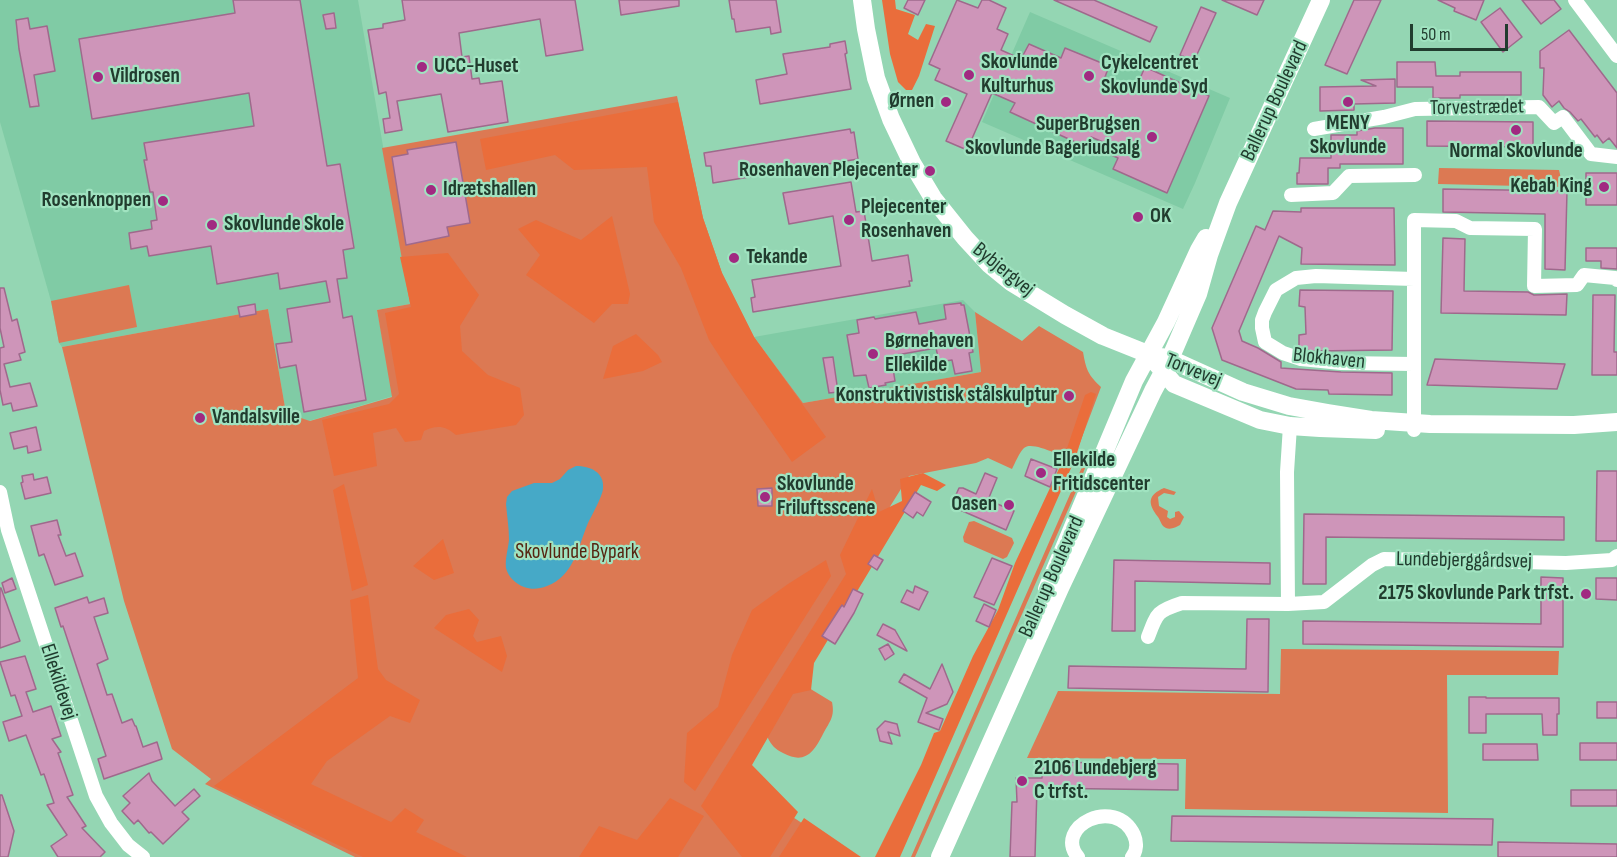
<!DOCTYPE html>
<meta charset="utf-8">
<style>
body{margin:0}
#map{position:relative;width:1617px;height:857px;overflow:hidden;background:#94d6b3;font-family:"Sofia Sans Condensed",sans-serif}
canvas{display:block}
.scale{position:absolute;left:1410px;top:24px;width:98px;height:27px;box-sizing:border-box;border:3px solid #213c2e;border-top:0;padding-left:8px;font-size:18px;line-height:21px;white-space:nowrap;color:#213c2e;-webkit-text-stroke:4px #a0e3c0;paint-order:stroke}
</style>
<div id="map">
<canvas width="1617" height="857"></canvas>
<div class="scale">50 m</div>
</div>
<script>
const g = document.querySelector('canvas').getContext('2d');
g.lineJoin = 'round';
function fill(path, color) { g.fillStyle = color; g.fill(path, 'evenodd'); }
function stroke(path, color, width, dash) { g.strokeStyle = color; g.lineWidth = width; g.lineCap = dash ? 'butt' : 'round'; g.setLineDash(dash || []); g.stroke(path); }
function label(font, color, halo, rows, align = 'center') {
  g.font = font + ' "Sofia Sans Condensed",sans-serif'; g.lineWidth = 4.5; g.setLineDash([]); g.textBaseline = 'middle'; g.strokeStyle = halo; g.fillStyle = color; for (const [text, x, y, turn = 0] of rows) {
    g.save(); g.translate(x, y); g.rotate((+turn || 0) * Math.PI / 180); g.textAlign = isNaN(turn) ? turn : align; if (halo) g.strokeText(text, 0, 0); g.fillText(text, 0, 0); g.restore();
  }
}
fill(new Path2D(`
 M0,0H358L410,304L377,310L393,396L309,421L286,413L268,309L62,347L59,343L51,301L0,122Z
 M1030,12L1230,98L1195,183L1183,209L982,122Z
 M963,300L975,312L981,372L803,403L754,337Z`), '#80cba5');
fill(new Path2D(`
 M677,96L703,218L722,273L754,337L803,403L981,372L975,312L1022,341L1039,326L1083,352C1086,369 1088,375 1101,387L1073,461C1063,457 1032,440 1024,448C1019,453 1015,463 1012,469L988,458L976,463L909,476L725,772L853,857H355L205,784L211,779L172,749L124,601L62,347L268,309L286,413L310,421L392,397L377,310L410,304L382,148Z
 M1439,168L1559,170L1563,187L1438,184Z
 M129,285L137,327L59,343L51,301Z
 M1082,467L1085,468L1078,487L915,857H911Z
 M1164,488L1176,492L1174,495L1164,493L1158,497L1159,506L1168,511L1167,517L1170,519L1175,517V512L1179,511L1184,517L1180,525C1176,527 1171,530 1166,528C1161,526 1161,521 1158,517C1147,503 1148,495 1164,488Z
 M974,521L1012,538L1014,543L1007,557L1003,559L964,542L963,537L969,522Z
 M1281,649L1559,651L1558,675H1447L1448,813L1185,809L1186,759L1027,758L1058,691L1280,694Z
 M809,688L832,702C835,717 830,721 823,734C814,752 805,765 783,753C775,749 771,745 767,736L788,691Z`), '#dc7953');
fill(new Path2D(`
 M882,0H895L896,9L915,15L908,34L918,40L926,24L935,26L919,76L912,90H906L898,82L890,54Z
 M678,102L703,218L722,273L754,337L826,437L792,462L731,374L709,340L681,268L654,222L647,167L574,170L555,155L486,170L480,139Z
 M612,216L630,294L628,304H612L594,323L526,275L540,255L518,229L536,220L581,240Z
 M448,253L479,295L460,326L462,351L488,375L520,388L524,415L516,425L456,435C445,425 436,425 424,431L421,440L405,442L396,428L373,433L377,466L334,476L322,420L389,404L399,394L385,313L411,307L400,257Z
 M636,334L658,355L662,362L643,371L603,379L613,346Z
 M1091,392L1096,394L1075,459L900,857H875L921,765L934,733L940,731L973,656L998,610L1015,563L1063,460L1085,395Z
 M923,473L946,485L937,491L921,485L814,663L811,690L793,694L752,765L798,812L770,857H742L701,806L846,574L840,555L872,489L879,512L902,501L900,479Z
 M344,484L368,585L352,591L333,490Z
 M443,539L454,573L434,580L413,566Z
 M826,560L831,576L695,791L684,782L687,733L718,707L732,655L752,610L788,584Z
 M368,595L378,669L386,680L420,700L410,723L390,716L327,761L311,784L391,822L405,808L424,820L416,832L467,857H363L214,786L358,678L350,600Z
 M469,609L479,620L473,636L477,642L501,636L507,656L502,672L434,628L446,615Z
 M670,798L704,816L678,857H579L599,826L637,840Z
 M804,818L861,857H779Z`), '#ea6d3b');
fill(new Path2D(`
 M576,466C590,466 605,472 603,489C602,497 592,515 588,523C578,547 574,576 547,586C539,589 532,590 524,587C516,584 508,577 506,568C505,559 508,549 509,540C509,528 507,516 506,504L507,497L512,491L534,483H552L560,479L568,470Z`), '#46a9c7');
const building = new Path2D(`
 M233,0H300L327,166L340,164L354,248L343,250L347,278L337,279L343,318L352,316L366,400L304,412L296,365L280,368L276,344L292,342L287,309L330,302L326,281L280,289L278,273L217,284L211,246L149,256L147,246L131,249L129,233L152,229L151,221L157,220L153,192H150L144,160H147L144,143L254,126L249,93L92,119L79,39L235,13Z
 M402,0H575L583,50L546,56L540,19L459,33L462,57L469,56L472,79L479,78L480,84L502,81L508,122L448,132L441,94L397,101L402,130L385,133L383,119L390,118L386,92L379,94L368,30L383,28V24L405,20Z
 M619,0H679V6L621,15Z
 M729,0H776L781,32L771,34L770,27L736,32L734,19H732Z
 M908,0H925L918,15L904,8Z
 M957,0L978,8L982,0H989L1006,8L997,29L1008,34L1001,50L1021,59L1029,44L1061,58L1065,48L1109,66L1105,77L1135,90L1145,67L1209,96L1167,193L1113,169L1118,158L1107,153L1110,145L1091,137L1086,147L1010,112L1015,103L992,93L967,150L946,141L967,94L935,80L940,69L929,64Z
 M1054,0H1094L1157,27L1150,42Z
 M1222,0H1264L1257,15Z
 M1354,0H1381L1347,74L1325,65Z
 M1438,0H1484L1476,20L1454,11L1455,8Z
 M1522,0H1554L1561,9L1541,24Z
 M1201,7L1216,13L1194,61L1180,55Z
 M1500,8L1522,37L1503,52L1481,22Z
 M334,13L336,28L326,29L323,15Z
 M28,18L30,29L47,26L55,71L34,75L39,106L30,107L19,49L16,20Z
 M1569,30L1617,93V148L1609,138L1603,143L1597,135L1595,137L1581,119L1578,121L1570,112L1564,108L1559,101L1552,107L1543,95L1544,68H1540V51Z
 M845,41L847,53L845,54L851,89L760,104L756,80L787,74L783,54L830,47V44Z
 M1397,62H1435L1436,76H1460V72H1521V95H1460V98H1433V87H1397Z
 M1395,79V103L1354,104V110L1320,111V87L1376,86L1361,80Z
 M1427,121L1533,122V147L1427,146Z
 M1375,128H1403V164H1340V168H1328V184H1297V173H1299L1300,158H1331V135H1357V131Z
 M850,129L851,133L854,132L858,159L713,183L711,166H706L704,153Z
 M456,142L470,223L447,227L449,236L406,245L392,157L408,154L407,150Z
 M1586,173H1617V205H1586Z
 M851,182L856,212L864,211L872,261L908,255L912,281H909L910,286L753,312L751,298L755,297L752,280L841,266L833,216L789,224L783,193Z
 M1443,189L1567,191L1565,270L1545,269V214L1443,212Z
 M1301,208H1394L1395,265L1301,264L1302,248L1279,236L1239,331L1242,341L1258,348L1281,362V368L1341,372L1392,373V395L1329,394L1328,390L1296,389L1222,360L1212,328L1256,226L1265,230L1273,211L1301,212Z
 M1443,238L1465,239L1464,291L1528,292L1534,295L1567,294L1566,315L1441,313Z
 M1586,248H1617V269L1601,268V261H1586Z
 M0,288H4L12,321L17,319L25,352L19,354L21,360L4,364L10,387L30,383L37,406L13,411L11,403L3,405L0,390V348L4,347L0,328Z
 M1300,290L1393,291L1392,350L1312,351L1299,349V335L1306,334L1305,307L1299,306Z
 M1593,295H1615L1614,352H1617V375H1592Z
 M961,303V305H964L973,352L969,353L972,371L955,374L952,360L939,362L936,348L891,356L895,381L885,383L886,385L869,388L866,375L854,376L847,335L859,333L857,320L874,317L875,319L916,312L919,324L946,319L944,305Z
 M255,304L256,314L240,317L238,307Z
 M833,357L838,392L829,393L823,358Z
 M1435,359L1565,364L1557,389L1427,385Z
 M36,427L41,450L28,453L27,446L14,449L10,433Z
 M1031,459L1057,469L1050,487L1025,476Z
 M1597,471H1617V541H1596Z
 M985,473L997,478L988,500L1014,511L1006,530L951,506L959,488H963L976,494Z
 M33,474L34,480L47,477L51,493L25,499L21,483L23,482L22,476Z
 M772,488V506H758L757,489Z
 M915,492L931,502L923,516L917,512L913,518L903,511Z
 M1304,514L1564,517V540L1326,537V584H1303Z
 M57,520L61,535H58L66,556L75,553L83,576L55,585L44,554L39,556L31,526Z
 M874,555L883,560L877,570L868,564Z
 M992,558L1012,566L994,605L974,597Z
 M1114,560L1270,563V584L1135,581V631H1112Z
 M1541,577L1563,578V647L1303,644V621L1541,624Z
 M12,578L16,589L5,593L2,583Z
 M1596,578H1617V600L1596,599Z
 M915,586L928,592L919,610L901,602L907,590L913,593Z
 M0,588H1L20,641L0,648Z
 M853,589L863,594L854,613L835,644L822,636L842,605L844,607Z
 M87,597L89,603L104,598L108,613L94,617L108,659L97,664L107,695L112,694L122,723L132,719L135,726H136L143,747L157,742L162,759L104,779L98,759L106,756L63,626L61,627L55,608Z
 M984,604L996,610L989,627L976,621Z
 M1247,619H1269L1268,692L1068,688L1069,666L1246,669Z
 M883,624L895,630L907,651L877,635Z
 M888,644L894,654L885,660L879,649Z
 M25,656L36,689L26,692L33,712L51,706L61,736L52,739L61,752L58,753L73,795L67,797L86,826L82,828L105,852L100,857H58L51,846L67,835L47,805L54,803L44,774L41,775L26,735L9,741L3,722L22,716L15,695L11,696L0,662Z
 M942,664L953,692L947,704L926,713L943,719L939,730L918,722L927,698L899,682L904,674L930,689Z
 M1469,697H1486V698H1559V714H1557V735H1543L1542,714H1486V733H1469Z
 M1597,702H1617V718H1597Z
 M885,721L897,724L900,736L888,732L892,744L880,741L877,729Z
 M1580,743H1617V760H1580Z
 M1483,744H1537L1538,760H1483Z
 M1042,762L1178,764V790L1037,788L1035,857H1010L1012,802H1017L1016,778H1042Z
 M149,773L152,781L175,806L194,789L200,796L182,812L189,819L163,844L151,832L149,833L138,820L134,824L122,811L130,803L123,796Z
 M1571,790H1617V806H1571Z
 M0,795H2L14,831L8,857H0Z
 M1172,816L1493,819L1492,845L1171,841Z
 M1498,842L1617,844V857H1498Z`);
fill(building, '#ce95b9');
stroke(building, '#9f698c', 1.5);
stroke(new Path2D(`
 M1575,0L1617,56
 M1314,129L1384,117L1415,109L1539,107L1554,123L1563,117L1591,154L1617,157
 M1291,195L1333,193L1349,176L1415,175
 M1414,364L1341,363L1301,359L1283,353L1265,342L1262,328V320L1265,312L1276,290L1296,278L1316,276L1414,279
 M1414,430V220L1456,221L1470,228L1535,229L1534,286L1577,285L1584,275L1615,278L1617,280
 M0,492L8,530L96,796L111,823L128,845L143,857
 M1288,604L1287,472L1290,426
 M1148,637C1157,613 1157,611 1182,603L1288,604L1324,602L1372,565L1384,559L1566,563L1612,560L1617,556
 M1078,857C1053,827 1115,795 1134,835C1137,842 1137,851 1132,857`), '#fff', 14);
stroke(new Path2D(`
 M862,0L866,29L876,78L891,119L912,163L933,198L965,238L989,264L1011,282L1065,315L1103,336L1148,354L1170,359L1243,392L1289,406L1328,413L1371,420L1430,424L1574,425L1617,422
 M1157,364L1174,384L1260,420L1290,426L1320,428L1376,430
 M1047,589L1134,381L1166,322L1199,250L1206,238
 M940,857L1060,588L1153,391L1170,359L1198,294L1209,255L1228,203L1321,0`), '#fff', 18);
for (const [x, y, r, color] of [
 [422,67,6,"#a12981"],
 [969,75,6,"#a12981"],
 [1089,76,6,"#a12981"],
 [98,77,6,"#a12981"],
 [946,102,6,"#a12981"],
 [1348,102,6,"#a12981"],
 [1516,130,6,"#a12981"],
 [1152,137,6,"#a12981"],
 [930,171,6,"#a12981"],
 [1604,187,6,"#a12981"],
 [431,190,6,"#a12981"],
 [163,201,6,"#a12981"],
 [1138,217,6,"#a12981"],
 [849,220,6,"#a12981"],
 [212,225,6,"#a12981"],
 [734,258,6,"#a12981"],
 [873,354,6,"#a12981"],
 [1069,396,6,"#a12981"],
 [200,418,6,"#a12981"],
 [1041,473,6,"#a12981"],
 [765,497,6,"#a12981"],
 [1009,505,6,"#a12981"],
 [1586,594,6,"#a12981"],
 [1022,781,6,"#a12981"]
]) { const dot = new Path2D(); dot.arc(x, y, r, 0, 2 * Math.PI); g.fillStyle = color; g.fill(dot); stroke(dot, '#a0e3c0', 2); }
label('bold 21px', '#213c2e', '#a0e3c0', [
 ["Skovlunde",981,63],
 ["Kulturhus",981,87],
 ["Cykelcentret",1101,64],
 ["Skovlunde Syd",1101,88],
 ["UCC-Huset",434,67],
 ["Vildrosen",110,77],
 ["Ørnen",934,102,"right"],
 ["MENY",1348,124,"center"],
 ["Skovlunde",1348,148,"center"],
 ["SuperBrugsen",1140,125,"right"],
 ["Skovlunde Bageriudsalg",1140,149,"right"],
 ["Normal Skovlunde",1516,152,"center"],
 ["Rosenhaven Plejecenter",918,171,"right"],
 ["Kebab King",1592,187,"right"],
 ["Idrætshallen",443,190],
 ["Rosenknoppen",151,201,"right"],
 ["Plejecenter",861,208],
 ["Rosenhaven",861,232],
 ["OK",1150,217],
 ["Skovlunde Skole",224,225],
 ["Tekande",746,258],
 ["Børnehaven",885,342],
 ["Ellekilde",885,366],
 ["Konstruktivistisk stålskulptur",1057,396,"right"],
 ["Vandalsville",212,418],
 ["Ellekilde",1053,461],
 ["Fritidscenter",1053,485],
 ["Skovlunde",777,485],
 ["Friluftsscene",777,509],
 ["Oasen",997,505,"right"],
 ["2175 Skovlunde Park trfst.",1574,594,"right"],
 ["2106 Lundebjerg",1034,769],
 ["C trfst.",1034,793]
], 'left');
label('21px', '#213c2e', '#a0e3c0', [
 ["Ballerup Boulevard",1275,101,-65],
 ["Torvestrædet",1477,108,-1],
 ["Bybjergvej",1003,270,39],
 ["Blokhaven",1329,359,6],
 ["Torvevej",1193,371,22],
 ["Lundebjerggårdsvej",1464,561,1],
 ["Ballerup Boulevard",1052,577,-66],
 ["Ellekildevej",58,682,72]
]);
label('21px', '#562511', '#a0e3c0', [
 ["Skovlunde Bypark",577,553]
]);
</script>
